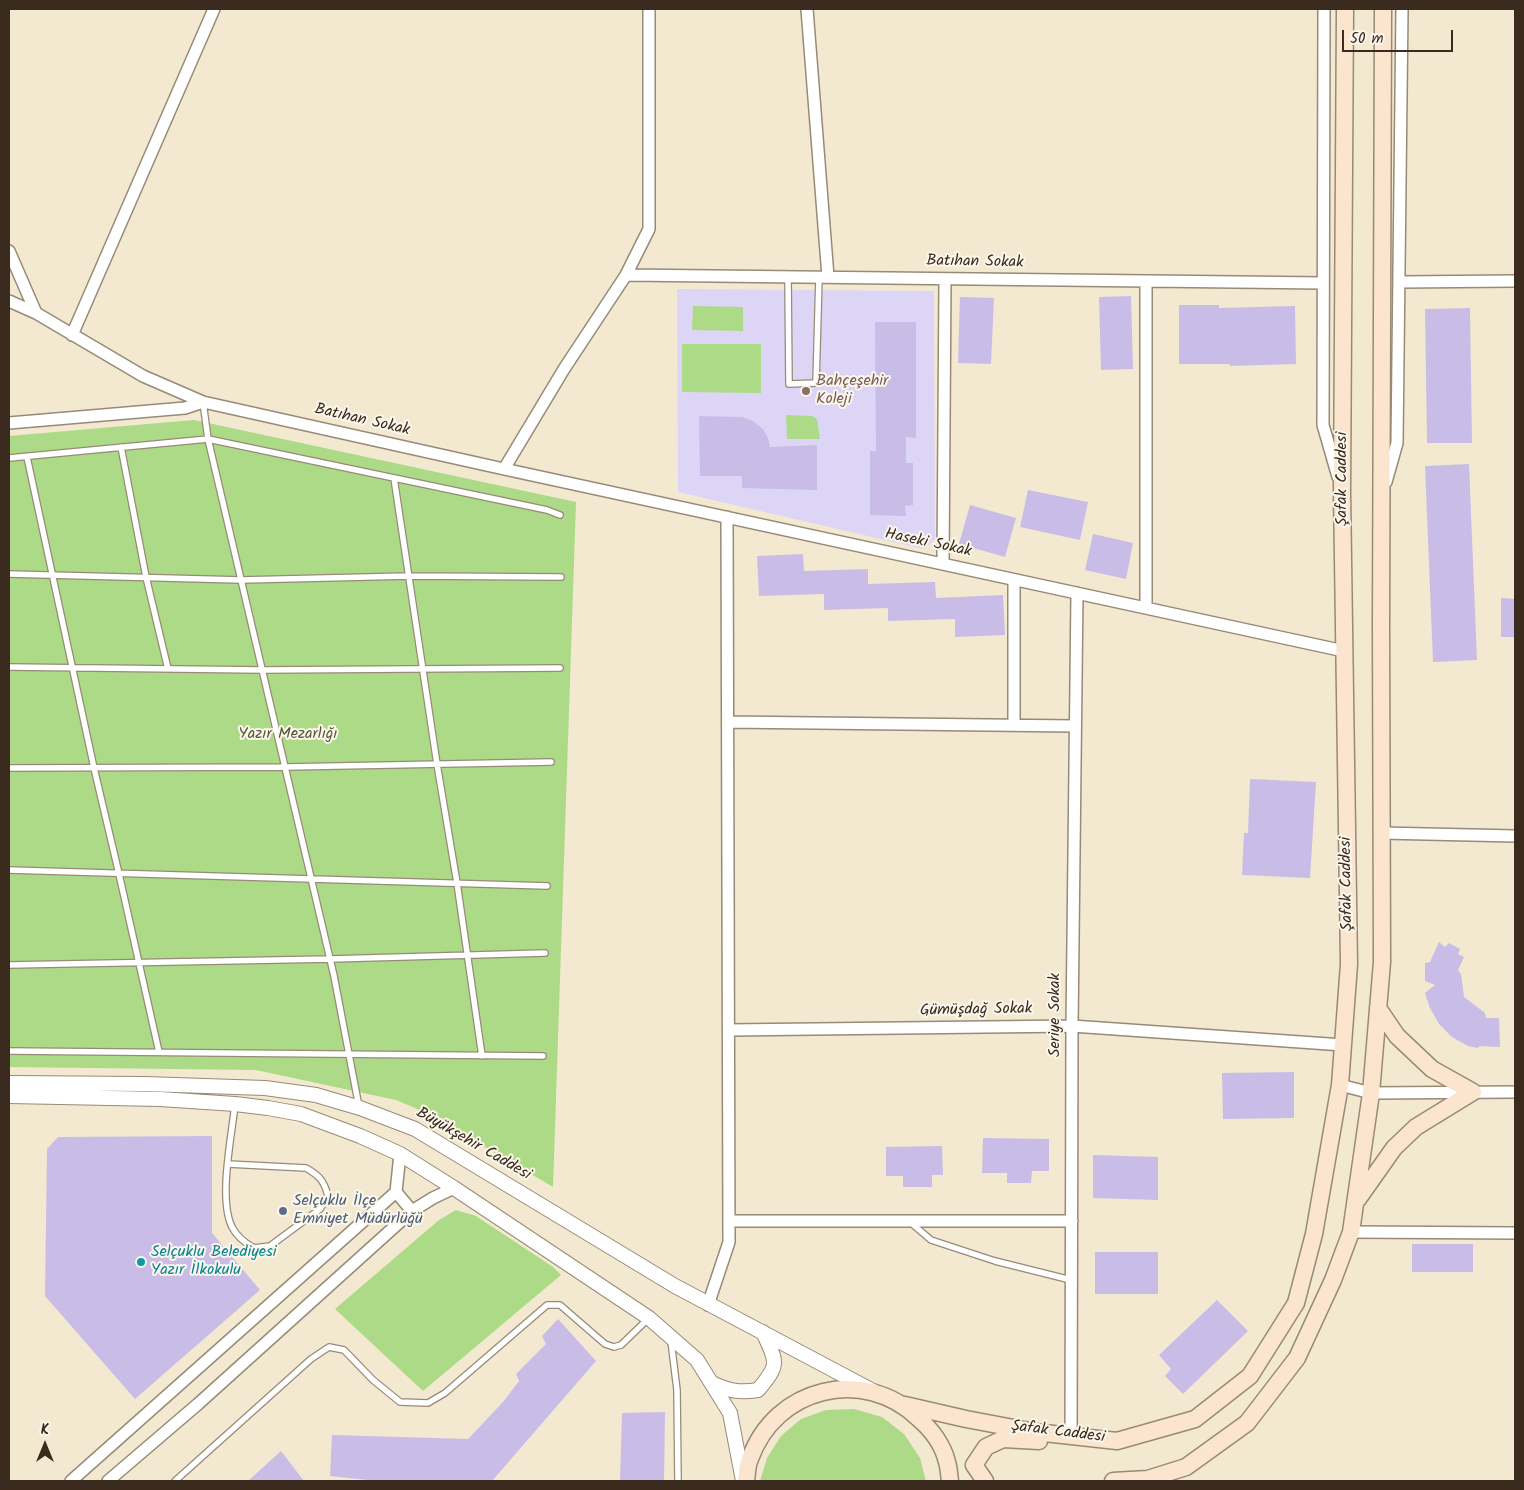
<!DOCTYPE html>
<meta charset="utf-8">
<style>
body{margin:0}
#map{position:relative;width:1524px;height:1490px;overflow:hidden;background:#f3e9d0;font-family:Kalam,sans-serif}
canvas{display:block}
.frame{position:absolute;inset:0;border:10px solid #3b2a1e;pointer-events:none}
.north{position:absolute;left:20px;top:1420px;width:50px;height:50px;-webkit-text-stroke:4px #fbf7ec;paint-order:stroke;rotate:0deg;font-size:14px;font-weight:700;line-height:20px;text-align:center;color:#3b2a1e}
.north::after{content:'';display:block;margin:auto;width:18px;height:22px;background:#3b2a1e;clip-path:polygon(50% 0,100% 100%,50% 72%,0 100%)}
.scale{position:absolute;left:1342px;top:30px;width:111px;height:22px;box-sizing:border-box;border:2px solid #3b2a1e;border-top:0;padding-left:6px;font-size:15px;line-height:18px;white-space:nowrap;color:#3b2a1e;-webkit-text-stroke:4px #fbf7ec;paint-order:stroke}
</style>
<div id="map">
<canvas width="1524" height="1490"></canvas>
<div class="frame"></div>
<div class="north">K</div>
<div class="scale">50 m</div>
</div>
<script>
const g = document.querySelector('canvas').getContext('2d');
g.lineJoin = 'round';
function fill(path, color) { g.fillStyle = color; g.fill(path, 'evenodd'); }
function stroke(path, color, width, dash) { g.strokeStyle = color; g.lineWidth = width; g.lineCap = dash ? 'butt' : 'round'; g.setLineDash(dash || []); g.stroke(path); }
function label(font, color, halo, rows, align = 'center') {
  g.font = font + ' Kalam,sans-serif'; g.lineWidth = 4; g.setLineDash([]); g.textBaseline = 'middle'; g.strokeStyle = halo; g.fillStyle = color; for (const [text, x, y, turn = 0] of rows) {
    g.save(); g.translate(x, y); g.rotate((+turn || 0) * Math.PI / 180); g.textAlign = isNaN(turn) ? turn : align; if (halo) g.strokeText(text, 0, 0); g.fillText(text, 0, 0); g.restore();
  }
}
fill(new Path2D(`
 M677,289L934,291L935,539L924,549L678,492Z`), '#ddd5f6');
fill(new Path2D(`
 M693,306L743,307V331L692,330Z
 M682,344H761V393L682,392Z
 M786,415L812,416L817,419L820,439H787Z
 M194,420L576,502L553,1187L427,1113L396,1100L256,1070L9,1067V436Z
 M456,1210L476,1216L553,1267L561,1275L423,1391L335,1309L439,1220Z
 M854,1409L882,1417L904,1434L920,1458L926,1481H760L767,1458L781,1436L801,1419L826,1410Z`), '#acda87');
fill(new Path2D(`
 M1131,296L1133,369L1101,370L1099,297Z
 M960,297L994,298L991,364L958,363Z
 M1179,305H1219V308L1295,306L1296,364L1230,366V364H1179Z
 M1470,308L1472,443H1427L1425,309Z
 M875,322H916V438L906,437V463H913V505L905,506L906,516L870,515V451H876Z
 M699,416L742,417L753,421L763,429L768,438L770,447L817,445V490L742,488V476H700Z
 M1469,464L1477,660L1433,662L1425,466Z
 M1028,490L1088,502L1080,540L1020,527Z
 M970,505L1016,518L1005,557L959,544Z
 M1093,534L1133,543L1126,579L1085,570Z
 M803,554L804,571L868,569V584L935,582L936,598L1003,595L1005,635L955,637V619L888,621V608L824,610V594L759,596L757,556Z
 M1501,598L1515,599V637H1501Z
 M1250,779L1316,782L1310,878L1242,875L1244,833H1248Z
 M1439,942L1445,947L1449,943L1460,949L1458,954L1464,957L1458,970L1461,974L1464,997L1485,1013L1486,1018H1499L1500,1047L1479,1046L1478,1048L1468,1046L1452,1037L1439,1024L1430,1008L1425,993L1435,985L1425,981V963L1430,962Z
 M1294,1072V1118L1223,1119L1222,1073Z
 M212,1136V1233L260,1290L135,1399L45,1296L47,1149L58,1137Z
 M983,1138L1049,1139V1171H1032L1031,1183H1007V1173H982Z
 M942,1146L943,1175H932V1187H903V1176H886V1147Z
 M1093,1155L1158,1157V1200L1093,1198Z
 M1412,1244H1473V1272H1412Z
 M1095,1252H1158V1294H1095Z
 M1217,1300L1248,1331L1183,1394L1165,1376L1171,1369L1159,1355Z
 M558,1319L596,1361L492,1481H377L330,1476L332,1435L468,1439L503,1402L519,1381L516,1374L546,1344L542,1336Z
 M665,1412L664,1481H620L622,1413Z
 M281,1451L304,1481H248Z`), '#c9bce7');
const service = new Path2D(`
 M788,277L789,384L816,383L819,277
 M203,402L208,439L334,976L359,1107
 M121,447L146,577L168,669
 M27,457L94,768L119,874L159,1052
 M9,458L208,439L547,510L560,515
 M394,478L437,764L457,883L482,1056
 M9,574L241,580L409,576L561,577
 M9,667L262,670L560,668
 M9,768L285,767L551,762
 M9,870L547,886
 M9,965L330,959L545,953
 M9,1051L543,1056
 M228,1164L306,1168C320,1176 324,1181 328,1196L320,1209L270,1246L254,1248C245,1243 237,1237 232,1227C218,1199 232,1135 235,1104
 M910,1222L931,1240L995,1261L1071,1280
 M671,1341L677,1390L678,1481
 M175,1481L311,1359L329,1347L344,1350L373,1380L400,1402L428,1403L445,1393L547,1305H560L605,1344L614,1347L621,1345L649,1318`);
const minor = new Path2D(`
 M807,9L828,277
 M1324,9L1323,425L1338,477
 M9,251L36,313
 M626,275L1323,283
 M1400,282L1515,281
 M9,301L36,313L143,376L203,402L504,469L1344,651
 M72,335L214,9
 M9,423L185,408L203,402
 M504,469L564,369L626,275L649,229V9
 M1386,482L1397,443L1402,9
 M943,564L945,279
 M1146,608V281
 M728,722L1075,726
 M1014,725V580
 M1382,833L1515,836
 M729,1030L1072,1026L1343,1045
 M1340,1085L1371,1093L1515,1092
 M396,1192L412,1211
 M729,1221H1072
 M1351,1232L1515,1233
 M708,1305L729,1242L727,517
 M1071,1436L1072,1026L1077,593
 M71,1481L396,1192L400,1154
 M108,1481L198,1404L412,1211L433,1198L454,1188`);
const tertiary = new Path2D(`
 M9,1083L145,1084L265,1088L316,1095L360,1108L415,1129L675,1286L873,1391
 M9,1096L160,1099L235,1104L268,1108L301,1114L360,1136L400,1154L454,1188L649,1318L697,1360L730,1413L743,1481
 M712,1383C728,1391 740,1393 758,1390C780,1364 777,1363 763,1332`);
const secondary = new Path2D(`
 M1358,1199L1394,1148L1416,1127L1473,1092L1432,1069L1397,1036L1378,1008
 M905,1405L966,1419L1035,1432L1117,1441L1195,1419L1250,1376L1296,1303L1314,1234L1340,1085L1349,964L1342,492L1345,9
 M746,1481C747,1474 747,1465 750,1459C775,1387 864,1366 918,1418C931,1429 943,1445 947,1462C949,1468 949,1475 950,1481
 M985,1481L974,1465L986,1447L1003,1439L1039,1441
 M1113,1481L1148,1479L1186,1467L1247,1423L1297,1358L1333,1280L1351,1232L1371,1093L1382,962L1381,625L1383,9`);
stroke(service, '#978a77', 8);
stroke(minor, '#978a77', 14);
stroke(tertiary, '#978a77', 16);
stroke(secondary, '#978a77', 19);
stroke(service, '#fff', 5.5);
stroke(minor, '#fff', 11);
stroke(tertiary, '#fff', 14);
stroke(secondary, '#fbe5cf', 16);
for (const [x, y, r, color] of [
 [806,391,5,"#8d6e63"],
 [283,1211,5,"#5c6f8a"],
 [141,1262,5,"#0f9aa8"]
]) { const dot = new Path2D(); dot.arc(x, y, r, 0, 2 * Math.PI); g.fillStyle = color; g.fill(dot); stroke(dot, '#fbf7ec', 2); }
label('16px', '#3b2a1e', '#fbf7ec', [
 ["Batıhan Sokak",975,263,1],
 ["Batıhan Sokak",362,421,13],
 ["Şafak Caddesi",1343,479,-90],
 ["Haseki Sokak",928,544,12],
 ["Şafak Caddesi",1348,884,-91],
 ["Gümüşdağ Sokak",976,1011,-1],
 ["Seriye Sokak",1056,1015,-90],
 ["Büyükşehir Caddesi",473,1145,30],
 ["Şafak Caddesi",1058,1433,7]
]);
label('16px', '#785e54', '#fbf7ec', [
 ["Bahçeşehir",816,382],
 ["Koleji",816,400]
], 'left');
label('16px', '#575638', '#fbf7ec', [
 ["Yazır Mezarlığı",288,735]
]);
label('16px', '#4e5e75', '#fbf7ec', [
 ["Selçuklu İlçe",293,1202],
 ["Emniyet Müdürlüğü",293,1220]
], 'left');
label('16px', '#0d838f', '#fbf7ec', [
 ["Selçuklu Belediyesi",151,1253],
 ["Yazır İlkokulu",151,1271]
], 'left');
</script>
